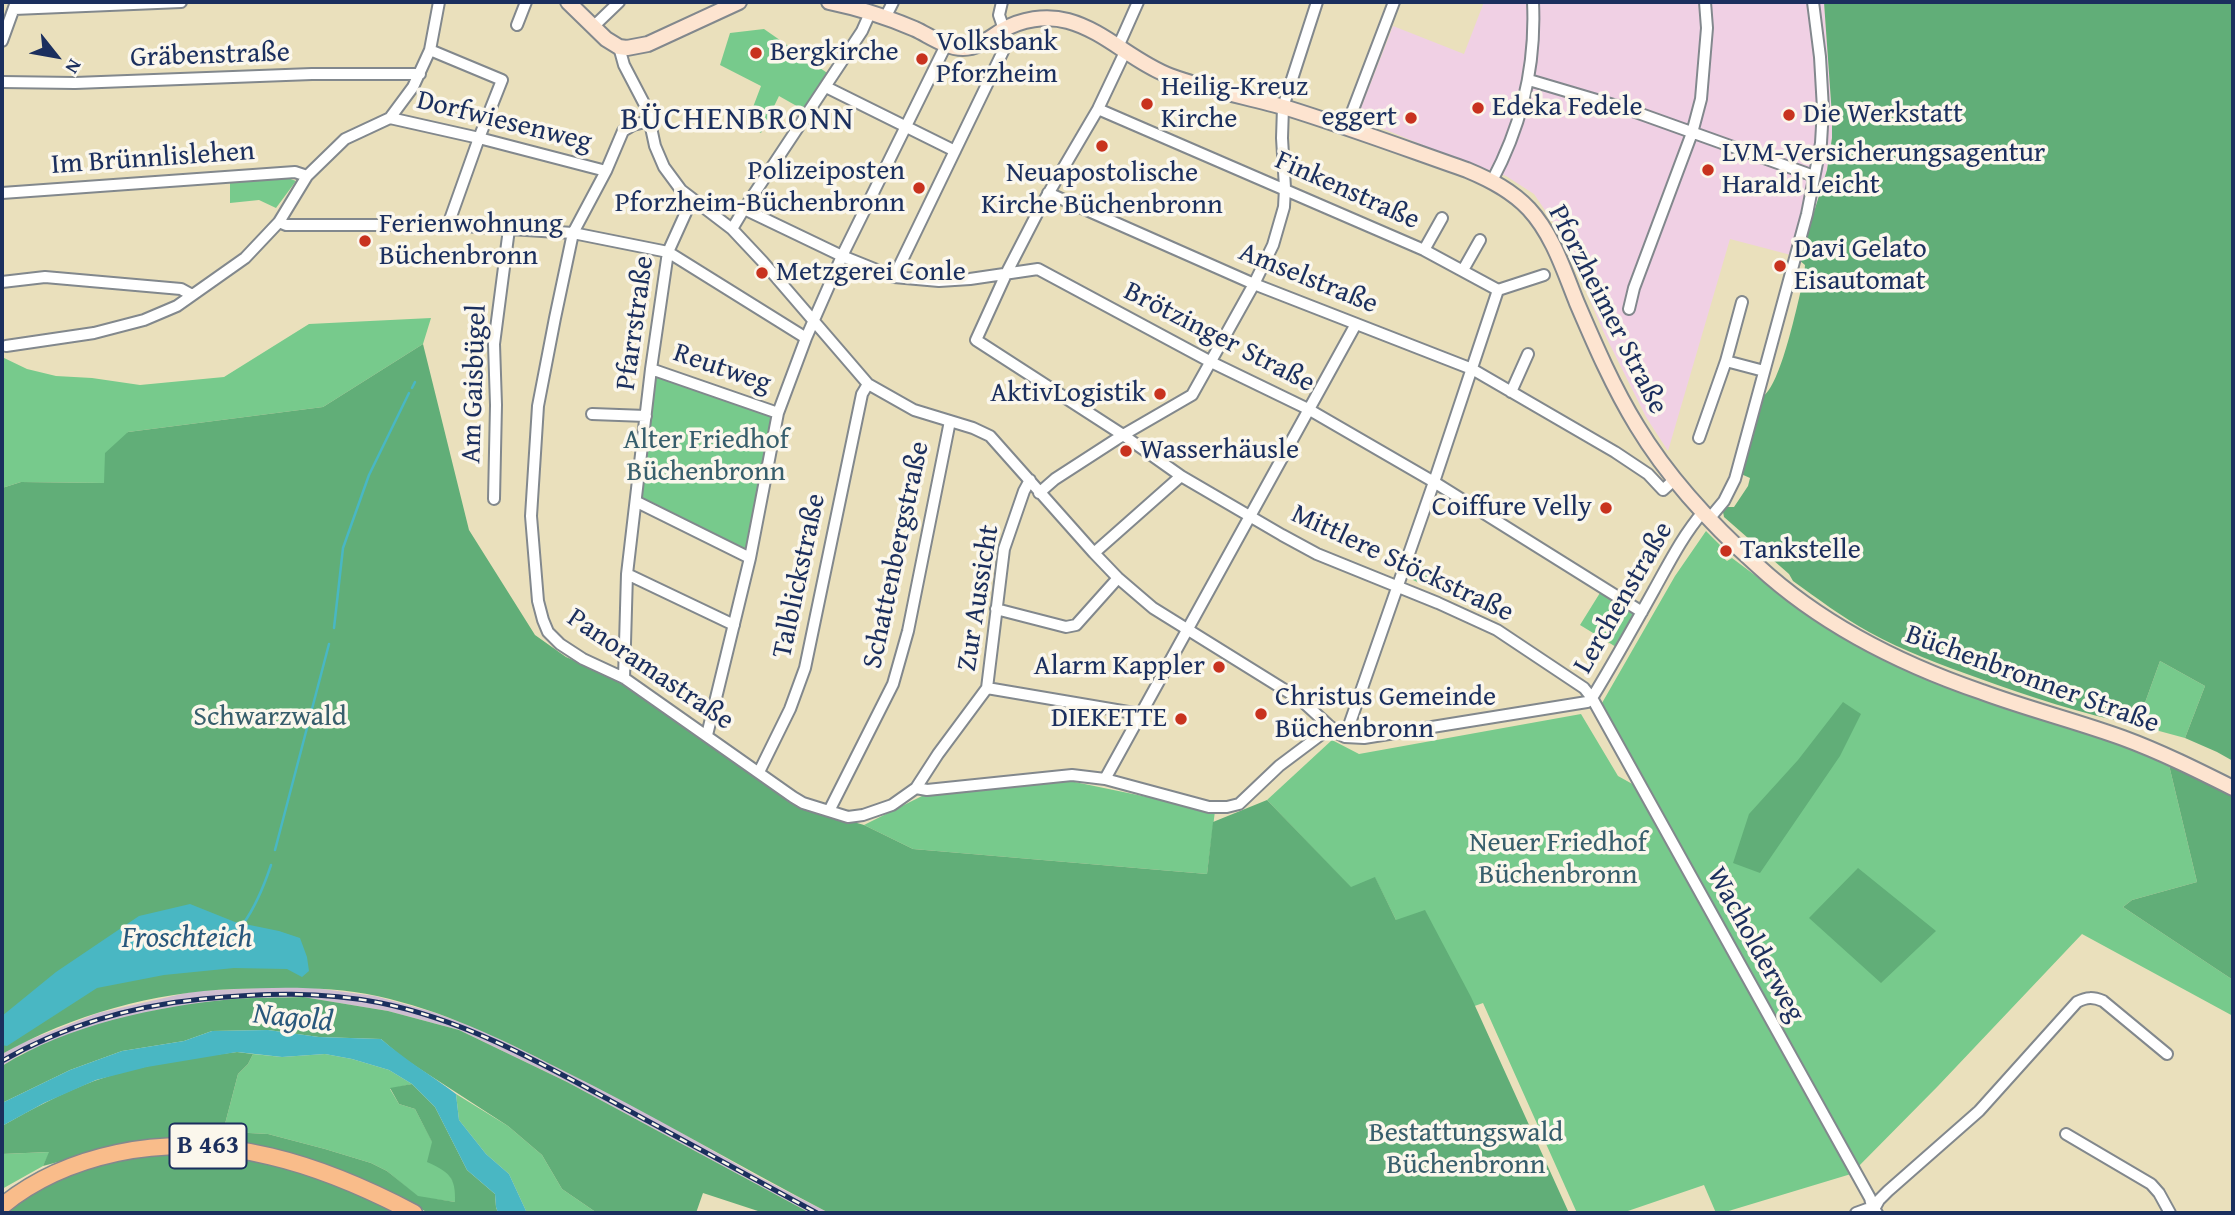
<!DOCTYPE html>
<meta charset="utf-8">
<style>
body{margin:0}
#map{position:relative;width:2235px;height:1215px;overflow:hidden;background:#eae0bc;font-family:"Gentium Book Plus",serif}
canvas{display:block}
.frame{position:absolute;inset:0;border:4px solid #1b2f5e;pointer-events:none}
.north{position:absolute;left:21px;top:21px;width:70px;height:70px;-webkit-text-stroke:5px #fbf7ec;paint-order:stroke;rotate:121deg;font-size:19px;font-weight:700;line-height:28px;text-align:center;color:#1b2f5e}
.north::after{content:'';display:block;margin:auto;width:24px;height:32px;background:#1b2f5e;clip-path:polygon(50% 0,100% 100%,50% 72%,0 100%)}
</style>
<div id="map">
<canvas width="2235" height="1215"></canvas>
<div class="frame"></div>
<div class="north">N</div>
</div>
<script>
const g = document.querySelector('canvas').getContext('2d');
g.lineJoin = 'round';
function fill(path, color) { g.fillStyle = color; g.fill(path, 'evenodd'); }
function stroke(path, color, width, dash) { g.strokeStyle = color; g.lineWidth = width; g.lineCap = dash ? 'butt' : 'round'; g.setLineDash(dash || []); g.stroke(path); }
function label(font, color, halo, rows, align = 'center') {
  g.font = font + ' "Gentium Book Plus",serif'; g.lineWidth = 7; g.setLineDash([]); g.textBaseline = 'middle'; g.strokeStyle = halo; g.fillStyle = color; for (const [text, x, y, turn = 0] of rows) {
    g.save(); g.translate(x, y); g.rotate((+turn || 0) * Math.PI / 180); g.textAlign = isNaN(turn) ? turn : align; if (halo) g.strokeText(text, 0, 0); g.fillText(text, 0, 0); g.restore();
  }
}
fill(new Path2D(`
 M1484,2H1824L1832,115V138L1827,170L1799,260L1791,255L1730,239L1668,451L1646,417L1604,333L1561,234L1534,194L1506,176L1447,155L1357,118L1393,26L1464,54Z`), '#f0d0e4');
fill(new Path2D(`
 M300,986L375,996L433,1012L482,1030L628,1102L759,1177L829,1213H810L565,1081L459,1030L388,1011L303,997L235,999L156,1010L23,1053L2,1066V1054L24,1042L98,1013L195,991Z`), '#cebed1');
fill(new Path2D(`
 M764,29L833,77L809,113L779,96L761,133L747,123L761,86L720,65L730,33Z
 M288,178L296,181L276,208L259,200L230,203V181Z
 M431,318L423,344L323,407L128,432L104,483L21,482L2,488V357L27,369L56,376L92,378L140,385L224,377L309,324Z
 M656,375L775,414L747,553L640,499Z
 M1706,531L1720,545L1717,552L1727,561L1732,558L1808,615L1837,633L2169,765L2197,882L2132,900L2123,907L2233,980V1016L2082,934L1938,1086L1851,1174L1722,1213H1716L1704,1185L1622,1213H1577L1483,1003L1469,1008L1396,920L1375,878L1351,888L1267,800L1332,740L1359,754L1581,714L1618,776L1636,786L1705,913L1713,910L1602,703L1675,576Z
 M1420,565L1439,574L1432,589L1413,580Z
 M1603,588L1642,612L1621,650L1580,625Z
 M2160,661L2205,686L2185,738L2137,725Z
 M1070,781L1215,811L1207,874L913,849L864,825L922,796Z
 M253,1054L282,1057L325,1054L352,1059L389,1070L412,1084L390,1089L399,1104L415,1109L456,1187L455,1202L418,1197L387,1171L371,1163L325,1149L268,1134L249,1133L225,1124L238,1074L248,1064Z
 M456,1094L508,1126L542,1155L562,1189L597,1213H527L509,1174L486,1154L459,1120Z
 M50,1152L43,1166L2,1189V1154Z`), '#77ca8c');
fill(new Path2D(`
 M1824,2H2233V761L2217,752L2185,738L2205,686L2160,661L2137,725C2082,714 2030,697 1978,678C1941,665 1904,651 1869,632C1842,617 1818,599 1793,581L1789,574L1724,517L1723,512L1727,507H1734L1748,486L1750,478L1741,474L1762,397C1781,387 1798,301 1804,277L1805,265L1799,260L1827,170L1832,138V116Z
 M423,344L469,530L535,635L566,657L626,683L806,808L864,825L913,849L1207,874L1213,822L1267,800L1351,887L1375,877L1396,920L1425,910L1471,997L1569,1213H829C738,1166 650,1113 558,1068C500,1038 441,1010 377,996C330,986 282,987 234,989C154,992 72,1015 2,1054V488L21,482L104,483L105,453L128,432L323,407Z
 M1843,702L1861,714L1840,756L1760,873L1733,863L1749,814L1798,760Z
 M2169,765L2233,796V980L2123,907L2132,900L2197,882Z
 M1858,868L1936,931L1881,983L1809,918Z
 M303,997L388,1011L459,1030L567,1082L810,1213H764L703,1193L696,1213H597L562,1189L542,1155L508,1126L403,1058L381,1039L319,1037L268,1030L212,1031L184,1041L122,1051L70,1070L2,1103V1066C67,1025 157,1006 233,999C256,997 280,998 303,997Z
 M237,1052L253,1054L248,1064L238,1074L225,1124L249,1133L268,1134L325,1149L371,1163L387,1171L418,1196L455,1202C456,1177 449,1172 427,1162L432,1142L415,1109L399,1104L390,1088L412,1084L435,1107L467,1170L495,1194L496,1207L498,1213H428L413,1204L314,1161L283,1152L200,1138L125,1144L43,1166L49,1152L2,1154V1126C32,1109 62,1093 94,1081C138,1065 191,1058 237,1052Z
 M178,1152L209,1153L267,1163L323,1176L397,1213H7L38,1190L87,1165Z`), '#61ae78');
fill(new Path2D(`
 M190,904L235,922L279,931L300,938L307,957L309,971L302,977L287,969L234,968L164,975L97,988L7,1046L2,1045V1016L56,972L139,916Z
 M268,1030L319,1037L381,1039C404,1059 431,1075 456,1094L459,1120L486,1154L509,1174L527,1213H498L496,1207L495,1194L467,1170L435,1107L412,1084L389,1070L352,1059L325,1054L282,1057L237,1052L147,1067L96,1080L44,1103L2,1126V1103L70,1070L122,1051L184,1041L212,1031Z`), '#49b7c3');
stroke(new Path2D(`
 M412,388L415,382
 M334,628L343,548L369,475L409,393
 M275,850L329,644
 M243,924C256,906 264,886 271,865`), '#49b7c3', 2.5);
const street = new Path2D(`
 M14,9L181,2
 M885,18L893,2
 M517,25L526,2
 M593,27L619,2
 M2,41L15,5
 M619,47L624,65L647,109L655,146L664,167L681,190L732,229L763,262L868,384L914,410L973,428L990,436L1094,553L1118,578L1153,608L1301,700L1337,733L1345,737L1364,738L1587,702L1592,698C1614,662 1634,626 1654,590C1669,563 1683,535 1703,512
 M1118,47L1138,2
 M430,50L502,80L479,138L448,225
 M1125,52L1098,109L1041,206L1007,272L976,340L1123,435L1181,476L1282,535L1317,554L1438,603L1497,630L1584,688L1592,698L1870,1198L1873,1211L1877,1213
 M1529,80L1627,109L1814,176
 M2,82L75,83L312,74H420
 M826,87L955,151
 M1098,109L1424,250L1498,290L1544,275
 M390,118L479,138L606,171
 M649,121L633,125L623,131L606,171L573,233L555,318L538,406L531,516L538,601L543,620L548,632L560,644L583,659L624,678L793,797L803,803L848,817L863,815L892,805L916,788L927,790L1072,775L1105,779L1209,807H1227L1239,804L1279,766L1331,727
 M1346,128L1394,2
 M1492,181C1522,125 1536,65 1533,2
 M2,193L295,172L307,176
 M1048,193L1254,284L1472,369L1615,452L1648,474L1663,490L1675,479
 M744,209L842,256L894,277L939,281L970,279L1038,269L1211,362L1308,409L1434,482L1642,612
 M279,222L286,225H448L573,233L668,252L806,338
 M732,229L744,209L862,31L870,13
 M1424,250L1442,218
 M1463,270L1480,240
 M894,277L1008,41L999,15L1002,2
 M2,282L45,277L181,289L192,295
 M1629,309L1634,288L1692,133L1701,99L1707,28L1705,2
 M6,346L94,333L144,320L177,306L245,258L279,222L307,176L345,139L390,118L413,87L430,50L439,2
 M1726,361L1742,302
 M651,369L778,413
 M1511,392L1528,354
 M592,414L646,416
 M1699,438L1726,361L1764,371
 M1039,493L1055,479L1123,435L1192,395L1254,284L1273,245L1284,207L1285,188L1282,138L1283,107L1317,2
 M494,499L496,405L494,344L509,229
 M637,502L750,558
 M1709,519L1724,501L1735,479L1807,214L1821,143L1823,109L1820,57L1813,2
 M1094,553L1181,476
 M627,574L734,625
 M996,609L1066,627L1076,625L1118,578
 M624,678L627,574L651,369L668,252L692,199
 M987,688L1140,714
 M707,735L750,558L778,413L806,338L842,256L946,45
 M1345,737L1434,482L1498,290
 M759,772L790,709L805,668L862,394L868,384
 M1105,779L1356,324
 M916,788L938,754L987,688L1004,549L1024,491L1030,480
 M829,811L893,684L908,631L950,421
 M2066,1134L2151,1184L2159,1193L2170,1213
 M1856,1213L1867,1209L1873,1211L1879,1200L1888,1191L1979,1111L2077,1002C2087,997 2093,997 2103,1001L2167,1054`);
const secondary = new Path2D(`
 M568,2L606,39L619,47L627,48L648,44L739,2
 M829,2C858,8 887,17 915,29C930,36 946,48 963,48C978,48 990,38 1001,31C1021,19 1046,15 1068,21C1105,31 1133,62 1170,76C1208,90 1248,97 1287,108C1348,127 1407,149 1467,170C1491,180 1512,191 1529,209C1553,235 1564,271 1577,303C1595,345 1613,387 1637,426C1669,479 1712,525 1758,566C1822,625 1900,664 1982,692C2028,709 2076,721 2123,738C2161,752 2197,770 2233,788`);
const primary = new Path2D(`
 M2,1206C36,1178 75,1162 117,1153C223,1131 321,1164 414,1213`);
stroke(street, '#82888d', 14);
stroke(secondary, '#82888d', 18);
stroke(primary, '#82888d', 19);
stroke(street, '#fff', 10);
stroke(secondary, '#fde4d0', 14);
stroke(primary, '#f9bc8a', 16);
const rail = new Path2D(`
 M2,1061C63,1026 132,1006 202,999C262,993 321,991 381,1003C464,1020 539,1062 613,1102C681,1139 749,1176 817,1213`);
stroke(rail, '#1b2f5e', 5);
stroke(rail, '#fbf7ec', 2.5, [8]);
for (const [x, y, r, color] of [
 [756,53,7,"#c8321e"],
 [922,59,7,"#c8321e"],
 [1147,104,7,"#c8321e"],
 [1478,108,7,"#c8321e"],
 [1789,115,7,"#c8321e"],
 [1411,118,7,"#c8321e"],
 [1102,146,7,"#c8321e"],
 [1708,170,7,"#c8321e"],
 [919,188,7,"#c8321e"],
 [365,241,7,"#c8321e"],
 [1780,266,7,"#c8321e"],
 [762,273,7,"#c8321e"],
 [1160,394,7,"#c8321e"],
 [1126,451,7,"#c8321e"],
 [1606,508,7,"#c8321e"],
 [1726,551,7,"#c8321e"],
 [1219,667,7,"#c8321e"],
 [1261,714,7,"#c8321e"],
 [1181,719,7,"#c8321e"]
]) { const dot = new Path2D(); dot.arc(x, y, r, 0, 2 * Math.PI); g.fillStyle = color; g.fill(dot); stroke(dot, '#fbf7ec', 2.5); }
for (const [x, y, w] of [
 [208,1146,77]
]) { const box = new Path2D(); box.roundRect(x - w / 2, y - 22.5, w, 45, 5); g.fillStyle = '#fbf7ec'; g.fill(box); stroke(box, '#1b2f5e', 2); }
label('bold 26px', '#1b2f5e', null, [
 ["B 463",208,1146]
]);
label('28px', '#1b2f5e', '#fbf7ec', [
 ["Volksbank",936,43],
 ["Pforzheim",936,75],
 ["Bergkirche",770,53],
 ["Heilig-Kreuz",1161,88],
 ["Kirche",1161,120],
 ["Edeka Fedele",1492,108],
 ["Die Werkstatt",1803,115],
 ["eggert",1397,118,"right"],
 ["LVM-Versicherungsagentur",1722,154],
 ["Harald Leicht",1722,186],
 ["Polizeiposten",905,172,"right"],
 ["Pforzheim-Büchenbronn",905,204,"right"],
 ["Neuapostolische",1102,174,"center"],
 ["Kirche Büchenbronn",1102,206,"center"],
 ["Ferienwohnung",379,225],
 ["Büchenbronn",379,257],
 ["Davi Gelato",1794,250],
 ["Eisautomat",1794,282],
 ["Metzgerei Conle",776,273],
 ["AktivLogistik",1146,394,"right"],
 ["Wasserhäusle",1140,451],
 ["Coiffure Velly",1592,508,"right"],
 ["Tankstelle",1740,551],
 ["Alarm Kappler",1205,667,"right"],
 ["Christus Gemeinde",1275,698],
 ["Büchenbronn",1275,730],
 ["DIEKETTE",1167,719,"right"]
], 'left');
label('28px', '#1b2f5e', '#fbf7ec', [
 ["Gräbenstraße",210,56,-2],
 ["Dorfwiesenweg",504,122,14],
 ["Im Brünnlislehen",153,159,-4],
 ["Finkenstraße",1347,191,24],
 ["Amselstraße",1308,279,22],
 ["Pforzheimer Straße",1607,310,63],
 ["Pfarrstraße",636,323,-82],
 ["Brötzinger Straße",1219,338,27],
 ["Reutweg",722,369,19],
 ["Am Gaisbügel",475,384,-88],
 ["Schattenbergstraße",897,555,-78],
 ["Mittlere Stöckstraße",1402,564,25],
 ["Talblickstraße",800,576,-78],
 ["Zur Aussicht",979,598,-81],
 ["Lerchenstraße",1624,598,-60],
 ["Panoramastraße",650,670,34],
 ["Büchenbronner Straße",2032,680,20],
 ["Wacholderweg",1755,945,61]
]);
label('28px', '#375e6c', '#fbf7ec', [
 ["Alter Friedhof",706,441],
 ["Büchenbronn",706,473],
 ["Schwarzwald",270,718],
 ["Neuer Friedhof",1558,844],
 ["Büchenbronn",1558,876],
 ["Bestattungswald",1466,1134],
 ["Büchenbronn",1466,1166]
]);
label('italic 30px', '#29587c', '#fbf7ec', [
 ["Froschteich",187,939],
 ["Nagold",293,1019,6]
]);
g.letterSpacing = '2px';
label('32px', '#1b2f5e', '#fbf7ec', [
 ["BÜCHENBRONN",738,121]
]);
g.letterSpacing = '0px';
</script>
